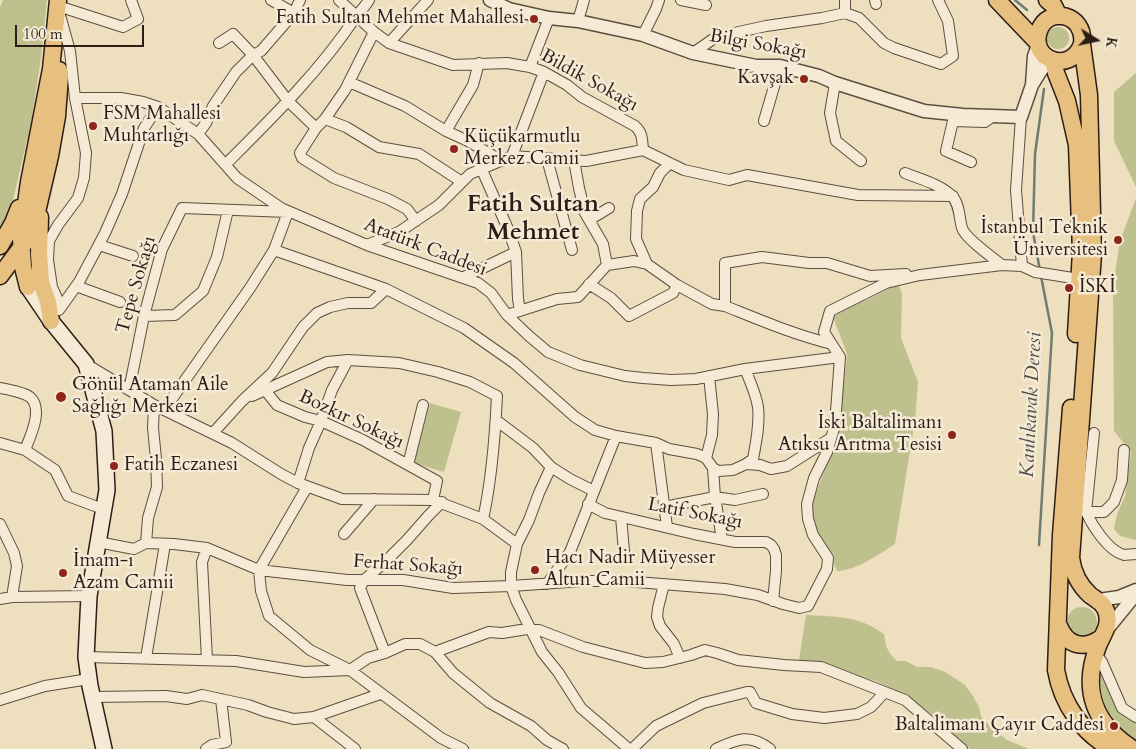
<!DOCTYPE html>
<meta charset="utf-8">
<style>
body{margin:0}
#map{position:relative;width:1136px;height:749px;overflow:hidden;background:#eedfbe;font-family:Cardo,serif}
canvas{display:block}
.north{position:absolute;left:1071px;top:15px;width:50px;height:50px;-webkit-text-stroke:4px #f4ead5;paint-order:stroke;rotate:100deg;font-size:14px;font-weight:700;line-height:20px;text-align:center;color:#2d1d17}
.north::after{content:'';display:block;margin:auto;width:18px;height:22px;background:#2d1d17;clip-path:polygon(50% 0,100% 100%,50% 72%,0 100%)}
.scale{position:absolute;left:15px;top:25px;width:129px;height:22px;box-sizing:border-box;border:2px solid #2d1d17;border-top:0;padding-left:6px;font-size:15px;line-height:18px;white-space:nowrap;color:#2d1d17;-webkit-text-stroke:4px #f4ead5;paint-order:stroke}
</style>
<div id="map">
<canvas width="1136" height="749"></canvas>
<div class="north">K</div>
<div class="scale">100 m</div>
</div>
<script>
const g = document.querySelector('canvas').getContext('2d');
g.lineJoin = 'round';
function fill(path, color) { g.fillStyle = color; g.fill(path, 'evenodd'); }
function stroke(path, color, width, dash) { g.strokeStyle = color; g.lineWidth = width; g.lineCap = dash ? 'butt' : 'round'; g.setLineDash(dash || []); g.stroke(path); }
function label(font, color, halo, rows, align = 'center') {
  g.font = font + ' Cardo,serif'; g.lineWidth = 5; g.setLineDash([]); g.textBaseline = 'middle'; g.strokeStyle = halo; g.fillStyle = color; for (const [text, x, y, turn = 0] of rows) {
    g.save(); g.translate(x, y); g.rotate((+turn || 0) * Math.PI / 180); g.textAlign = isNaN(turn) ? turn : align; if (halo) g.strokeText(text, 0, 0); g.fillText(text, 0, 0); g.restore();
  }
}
fill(new Path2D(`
 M3,0H47L41,58L31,123L10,213L0,231V7Z
 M1047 38a11 11 0 1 1 22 0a11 11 0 1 1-22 0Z
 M1136,73V187L1114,141V92Z
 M1136,198V540L1120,536L1114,529L1117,514L1125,496L1131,452L1114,431L1113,286L1120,241Z
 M898,283L902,294L901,338L918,382L915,420L895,544C878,555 857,570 837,571L834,564V555L824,544L815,530L812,513L814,499L830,455L839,426L847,354L833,317L852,304L867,300Z
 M430,403L461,412L444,472L414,463Z
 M1067 622a15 15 0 1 1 30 0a15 15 0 1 1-30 0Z
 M806,615C837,617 857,615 884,634C886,647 887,652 897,661H906L917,667H931L945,672L965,685L973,696L979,707L981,716L989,725L1007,740L1029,749H970L929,712L905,696L876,681L846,674L816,663L799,660Z
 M1099,667L1122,713L1136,722V746L1116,732L1097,697Z`), '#bec08e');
stroke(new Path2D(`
 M1015,0L1027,10
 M1040,271L1033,232L1035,154L1044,89
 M1039,545L1052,333L1041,276`), '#6e7d72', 2.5);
const minor = new Path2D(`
 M271,0L294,13
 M339,0L374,32L389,43L453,65L507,63L530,67L544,72L567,85L582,97L635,126C643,133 642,140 643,150
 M681,0L706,5
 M875,0L876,4
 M58,6L123,27L138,19L131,0
 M845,13L859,18L884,43L894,48L941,64L953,56L948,21L938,0
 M60,15L70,51L75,98L86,153L84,178L78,198L58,225L49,241L48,260L52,287L61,307
 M578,21L584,0
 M374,32L345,90L325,119L346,127L379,147L419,154L462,182
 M643,35L656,9L659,0
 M219,43L233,34L253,55L288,101L316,128
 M389,43L428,0
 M693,53L716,37L766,26L822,18L845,13V0
 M530,67L549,18
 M349,82L405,106L446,131L473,85L479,63
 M835,83L830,113L836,141L861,161
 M75,98H121L143,102L158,107L198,134L237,178L281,208L367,245L478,283L491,293L507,315L529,336L548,352L580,365L625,376L643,378L671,380L696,379L745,369L840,357
 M1021,117L1016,190L1022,266
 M325,119L316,128L300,153L302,158L334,178L388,199L407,209L416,221
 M764,121L780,66
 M446,131L468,141L502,161
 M198,134L206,123L213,106L236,72L253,55L261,51L294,13L300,0
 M512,156L544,72
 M547,159L572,250
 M971,162L946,151L953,121L985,122L993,116
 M226,164C272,118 319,72 355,18C359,12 365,7 369,0
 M482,170L508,229L516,252L518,299L520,311
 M905,173C920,179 939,184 951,195C960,203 959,218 962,228C965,238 993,258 1002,265
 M589,220L609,208
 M99,245L133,256
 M367,245L399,232L439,205L470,174L512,156L586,161L643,150L684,170L729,180L747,175L858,195L953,196
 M274,250L386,289
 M647,264L636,239L637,211L640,199L653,187L660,173L670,163
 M607,265L634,261L647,264L677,285L712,304L725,306V263L762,257L809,263H827L870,276L906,274
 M464,277L516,252
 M589,284L611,298L629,316L673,293L677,285
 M76,286L120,302
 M725,306C760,320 795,335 832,344
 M59,310L79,282L105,233L122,194L144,128L158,107
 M507,315L557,299L578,297L607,265L603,244L585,213L579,188L574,160
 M144,316L175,315L203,291L217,257L228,210
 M86,364L154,405L232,443L281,474L298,483L342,499L433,500L483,519L517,544L511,572V586L516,600L542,652L558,672L581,708L629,749
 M0,388C7,389 25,393 30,397C44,409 30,437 25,450
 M129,390L144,316L162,249L182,208L288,212L274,250L250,288L164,410
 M265,390L277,405L305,417L321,421L363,440L437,481L433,500
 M252,396L327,362L348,360L399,363L438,372L470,382L497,396C495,437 492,479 483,519
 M154,405L153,428L156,459L157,487L148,518L146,543L174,544L207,548L259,570L347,580H403L453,588L511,586L583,581H624L725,589L758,595L783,604L799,608L808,606L827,569L828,558L813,535L808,519L807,504L814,478L827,452L835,425L840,357L824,332L830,311L886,283L920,275L1002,265L1022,266L1035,272L1079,279
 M496,420L533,448L551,467
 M213,433L242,401L272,373L303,327L317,313L330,307L348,303H371L386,289L464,328L514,363L575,417L595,430L616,436L656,443L669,449L697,454L706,458L713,468L718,471L733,470L746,464L753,459C756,443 760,424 758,407C756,394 750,381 745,369
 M1094,433L1086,512C1092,525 1108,551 1124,555C1127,555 1132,554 1136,554
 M0,443L25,450L55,470L68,496L103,509
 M656,443L667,527
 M706,458L712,435L713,414L709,376
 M746,464L760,465L771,469L787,466L831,438
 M408,465L423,405
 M713,468L715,497L722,539
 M298,483L309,448L321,421L332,390L348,360
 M307,487L259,570L261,591L269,616L310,650L350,670L441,738L463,749
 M588,504L605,513L694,534L735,542H766L771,545L774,549L776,555V571L773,601
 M664,507L715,497L735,500L763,494
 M1086,512H1104L1114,502L1122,480L1124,450
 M621,517L624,551
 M0,524L14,553L17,566L12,597
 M344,534L374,499
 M98,542L134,549L146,543
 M517,544L529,520L539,493L551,467L570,479L594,491
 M547,584L570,552L616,436
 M664,584L658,608L657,617L660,626L674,644L680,658
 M0,599L12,597L89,596
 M435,652L453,673L490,703L531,726L547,740L563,749
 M385,653L360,588L364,580L385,562L407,540L429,515L442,502
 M1095,653L1102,662L1122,708L1136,717
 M86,657L236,661L304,672L350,670L368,658L385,653L405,644H420L435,652L489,632L502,633L527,629L539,630L583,647L645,663L663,662L691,655L705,650L717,653L738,660L784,665L821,667L905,700L962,749
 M146,658L165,544
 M207,660L202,562L207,548
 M92,697L166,696L187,699L202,695L248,705L267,712L294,719L314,717L380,694
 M0,700L45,686L89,679
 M314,717L355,749
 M206,749L212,745L226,742L221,699
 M632,749L656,726L703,703L747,692H750L756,703L792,714L824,718L857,714L871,707L885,692
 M716,749C737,739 750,733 770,749`);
const tertiary = new Path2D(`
 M490,0L509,9L549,18L578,21L643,35L693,53L756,66H780L819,76L835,83L924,111L963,115L1021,117L1032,85L1040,72L1050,59
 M1032,85L1034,56L1038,45
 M1099,600L1119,597L1136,590
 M1105,632L1136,594`);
const secondary = new Path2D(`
 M28,287L51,321L86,364L104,431L107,490L89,596L86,657L90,686L104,749`);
const primary = new Path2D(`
 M997,0L1038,43
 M1047,0L1054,6L1059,16
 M1082,44C1071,75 1029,60 1039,31C1048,5 1086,14 1082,44L1089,95L1093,254L1071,558C1073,573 1079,585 1090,595C1098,601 1105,604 1107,614C1110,627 1102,635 1098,646C1081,690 1094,724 1133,749
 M1053,60L1056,73L1067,101L1077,145L1081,252L1076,334
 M40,217L39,254L41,282L48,302L51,321
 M0,246L13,223L19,208
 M0,276L26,241L36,216L50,156L57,116L60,76L59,70
 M28,287L23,267L21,239L29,182L51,69L58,0
 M1071,408L1061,535L1056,670C1062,704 1082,733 1112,749
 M1059,626C1067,646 1084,650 1101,638`);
stroke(minor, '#5d4e41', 12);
stroke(tertiary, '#5d4e41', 15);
stroke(secondary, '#2d1d17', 18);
stroke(primary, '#2d1d17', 19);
stroke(minor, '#f4ead5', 10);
stroke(tertiary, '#f4ead5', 12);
stroke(secondary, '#f4ead5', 15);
stroke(primary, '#e7c07f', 16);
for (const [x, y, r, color] of [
 [534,19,5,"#8f2418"],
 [804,79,5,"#8f2418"],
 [93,126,5,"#8f2418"],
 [454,149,5,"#8f2418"],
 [1118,240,5,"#8f2418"],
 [1069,288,5,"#8f2418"],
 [61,397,6,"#8f2418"],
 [952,435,5,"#8f2418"],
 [114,466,5,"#8f2418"],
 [535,570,5,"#8f2418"],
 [63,573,5,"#8f2418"],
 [1114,726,5,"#8f2418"]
]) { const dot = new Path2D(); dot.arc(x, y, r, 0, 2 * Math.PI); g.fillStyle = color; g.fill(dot); stroke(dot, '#f4ead5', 2); }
label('19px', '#2d1d17', '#f4ead5', [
 ["Fatih Sultan Mehmet Mahallesi",524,19,"right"],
 ["Kavşak",794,79,"right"],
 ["FSM Mahallesi",103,115],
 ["Muhtarlığı",103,137],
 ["Küçükarmutlu",464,138],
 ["Merkez Camii",464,160],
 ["İstanbul Teknik",1108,229,"right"],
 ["Üniversitesi",1108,251,"right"],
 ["İSKİ",1079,288],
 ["Gönül Ataman Aile",72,386],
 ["Sağlığı Merkezi",72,408],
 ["İski Baltalimanı",942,424,"right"],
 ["Atıksu Arıtma Tesisi",942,446,"right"],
 ["Fatih Eczanesi",124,466],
 ["Hacı Nadir Müyesser",545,559],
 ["Altun Camii",545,581],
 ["İmam-ı",73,562],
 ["Azam Camii",73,584],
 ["Baltalimanı Çayır Caddesi",1104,726,"right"]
], 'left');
label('19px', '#2d1d17', '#f4ead5', [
 ["Bilgi Sokağı",758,45,10],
 ["Bildik Sokağı",589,81,29],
 ["Atatürk Caddesi",425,248,21],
 ["Tepe Sokağı",137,285,-74],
 ["Bozkır Sokağı",351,420,25],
 ["Latif Sokağı",695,514,11],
 ["Ferhat Sokağı",408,566,4]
]);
label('italic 20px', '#4d4d44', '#f4ead5', [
 ["Kanlıkavak Deresi",1032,405,-87]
]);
label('bold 24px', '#2d1d17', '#f4ead5', [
 ["Fatih Sultan",533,205],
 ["Mehmet",533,233]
]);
</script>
